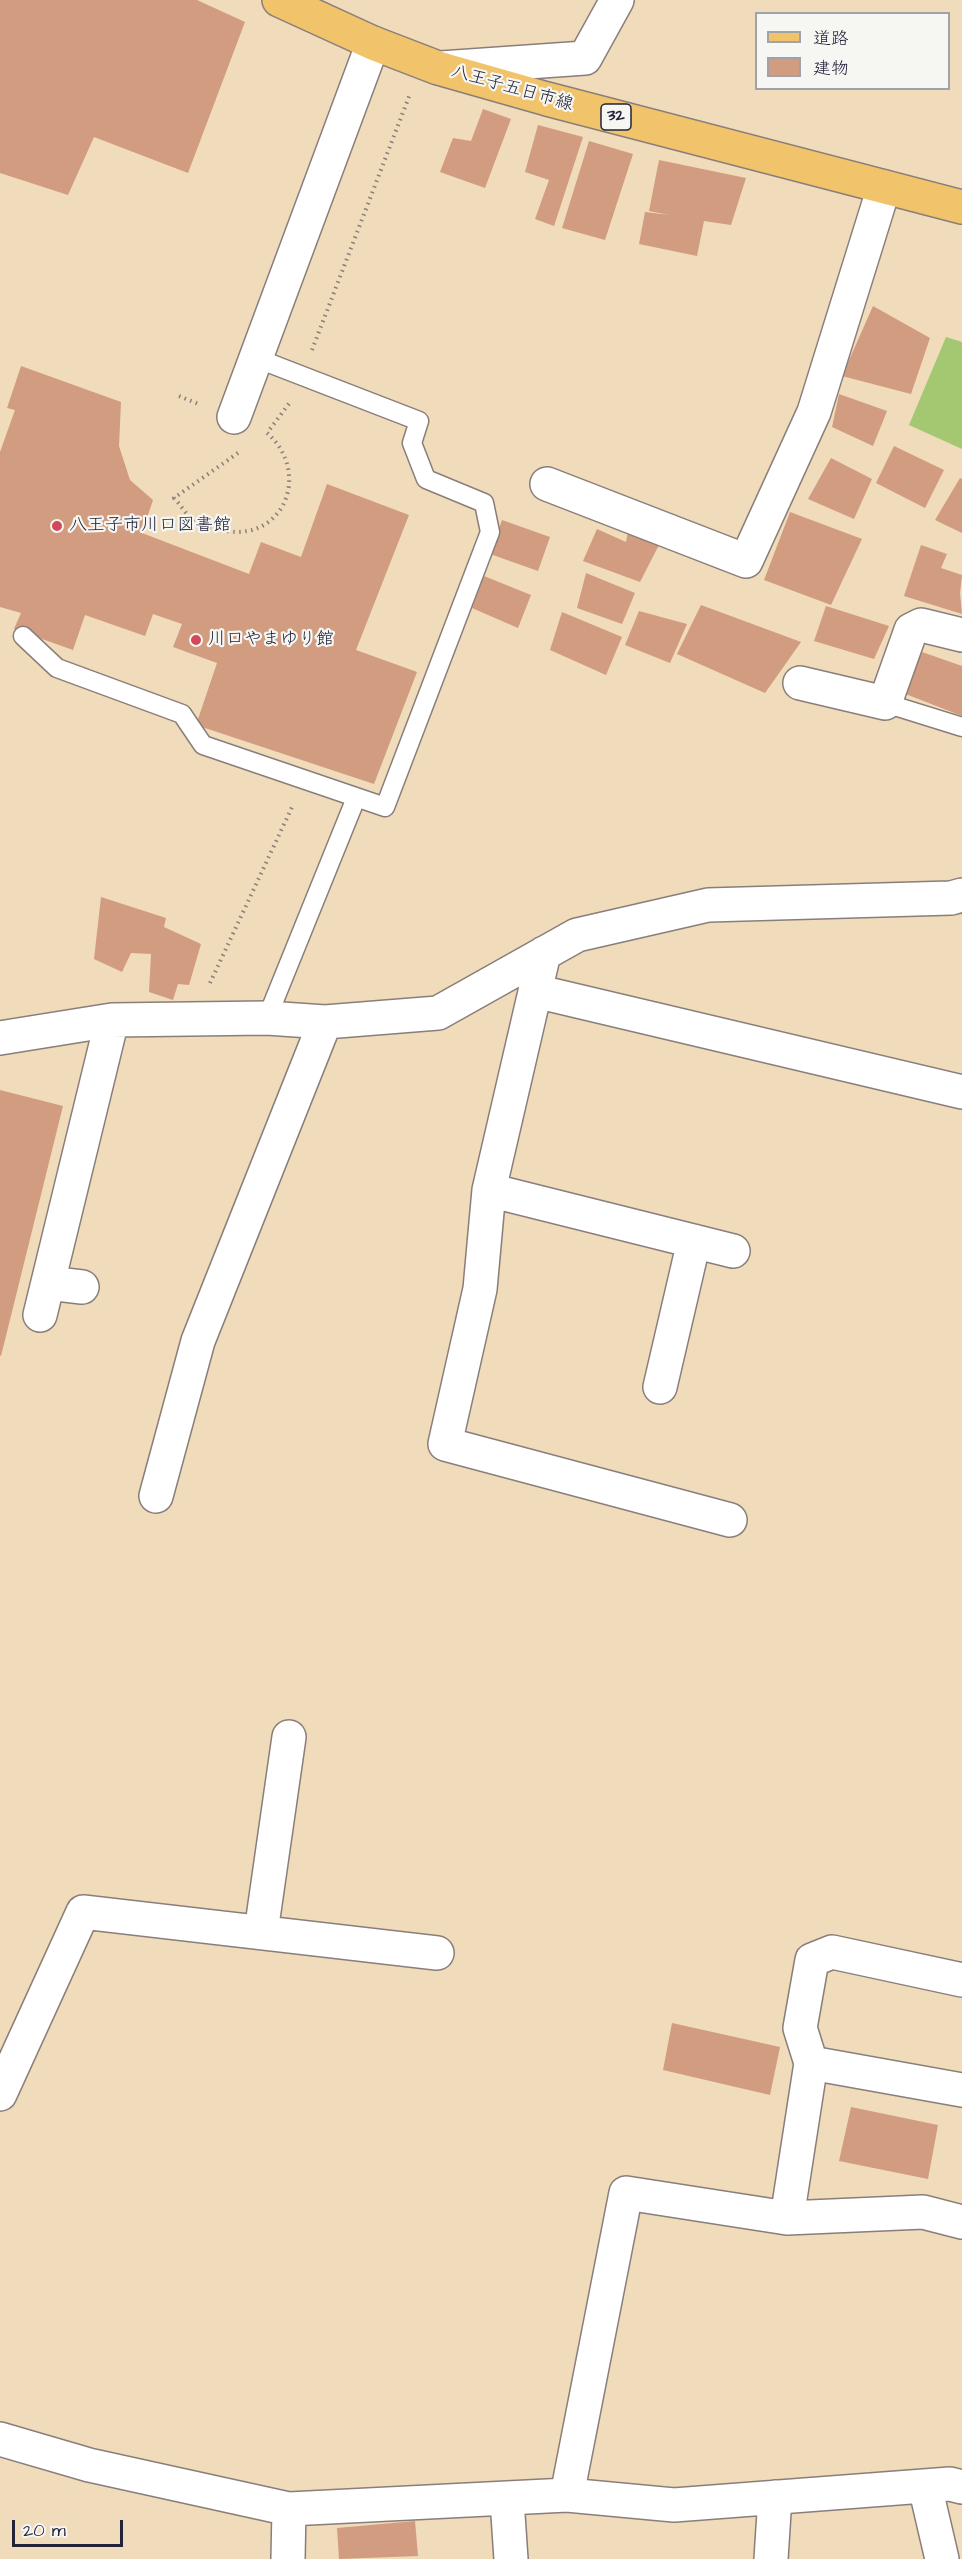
<!DOCTYPE html>
<meta charset="utf-8">
<style>
body{margin:0}
#map{position:relative;width:962px;height:2559px;overflow:hidden;background:#f0dbba;font-family:"Architects Daughter","Klee One",sans-serif}
canvas{display:block}
.legend{position:absolute;left:755px;top:12px;width:195px;height:78px;box-sizing:border-box;background:#f6f6f2;border:2px solid #a1a1a9;margin:0;padding:8px 10px;list-style:none;font-size:18px;color:#22223b}
.legend li{display:flex;align-items:center;gap:12px;height:30px}
.legend b{width:30px;border:2px solid #a1a1a9}
.scale{position:absolute;left:12px;top:2520px;width:111px;height:27px;box-sizing:border-box;border:3px solid #22223b;border-top:0;padding-left:8px;font-size:18px;line-height:21px;white-space:nowrap;color:#22223b;-webkit-text-stroke:4px #f6f6f2;paint-order:stroke}
</style>
<div id="map">
<canvas width="962" height="2559"></canvas>
<ul class="legend">
<li><b style="height:8px;background:#f1c36a"></b>道路</li>
<li><b style="height:16px;background:#d19c7f"></b>建物</li>
</ul>
<div class="scale">20 m</div>
</div>
<script>
const g = document.querySelector('canvas').getContext('2d');
g.lineJoin = 'round';
function fill(path, color) { g.fillStyle = color; g.fill(path, 'evenodd'); }
function stroke(path, color, width, dash) { g.strokeStyle = color; g.lineWidth = width; g.lineCap = dash ? 'butt' : 'round'; g.setLineDash(dash || []); g.stroke(path); }
function label(font, color, halo, rows, align = 'center') {
  g.font = font + ' "Architects Daughter","Klee One",sans-serif'; g.lineWidth = 4.5; g.setLineDash([]); g.textBaseline = 'middle'; g.strokeStyle = halo; g.fillStyle = color; for (const [text, x, y, turn = 0] of rows) {
    g.save(); g.translate(x, y); g.rotate((+turn || 0) * Math.PI / 180); g.textAlign = isNaN(turn) ? turn : align; if (halo) g.strokeText(text, 0, 0); g.fillText(text, 0, 0); g.restore();
  }
}
fill(new Path2D(`
 M946,337L962,342V449L909,425Z`), '#a4c771');
fill(new Path2D(`
 M0,0H197L245,22L188,173L94,137L68,195L0,173Z
 M483,109L511,119L485,188L440,172L453,138L471,141Z
 M538,125L583,137L554,226L535,219L549,180L525,172Z
 M589,141L633,154L605,240L562,228Z
 M659,160L746,178L731,225L704,221L697,256L639,244L645,212L669,215L649,211Z
 M873,306L930,338L911,394L842,376Z
 M21,366L121,402L119,446L130,480L153,500L142,533L249,574L261,542L301,557L327,484L409,515L356,650L417,672L374,784L196,725L217,663L173,647L182,624L153,614L145,636L85,615L73,650L14,629L21,613L0,607V452L15,410L7,408Z
 M839,394L887,411L873,446L832,427Z
 M894,446L944,470L925,508L876,483Z
 M831,458L872,479L854,519L808,499Z
 M960,478L962,479V533L935,520Z
 M790,512L862,539L831,605L764,580Z
 M502,520L550,537L538,571L490,554Z
 M597,529L626,542L628,531L660,543L640,582L583,561Z
 M921,545L947,554L941,568L962,575L960,593L962,614L904,596Z
 M586,573L635,593L622,624L577,608Z
 M484,576L531,595L518,628L472,608Z
 M701,605L801,642L765,693L677,654Z
 M826,606L889,626L874,659L814,641Z
 M639,611L687,624L670,663L625,645Z
 M562,612L622,637L606,675L550,650Z
 M922,652L962,666V716L903,693Z
 M101,897L166,918L164,927L201,944L189,985L178,984L173,1000L149,992L151,954L131,953L122,972L94,959Z
 M0,1090L63,1106L1,1356L0,1355Z
 M672,2023L780,2047L770,2095L663,2070Z
 M851,2107L938,2125L928,2179L839,2161Z
 M415,2521L418,2556L339,2559L337,2528Z`), '#d19c7f');
const lane = new Path2D(`
 M23,636L57,668L182,714L203,745L385,807L490,532L484,503L426,479L412,443L419,421L256,358
 M885,703L962,727
 M267,1018L356,798`);
const street = new Path2D(`
 M441,68L585,58L617,0
 M234,417L373,43
 M547,484L746,561L814,412L884,187
 M800,683L885,703L911,630L921,625L962,635
 M544,953L489,1190L480,1289L445,1444L730,1520
 M535,991L962,1092
 M0,1038L112,1020L267,1018L325,1022L438,1013L577,935L708,905L951,898L962,895
 M489,1190L733,1251
 M48,1283L82,1287
 M40,1315L112,1020
 M660,1387L694,1241
 M156,1496L198,1341L325,1022
 M261,1932L289,1737
 M811,2063L962,2090
 M0,2094L83,1912L437,1953
 M787,2218L811,2063L800,2028L812,1960L832,1952L962,1980
 M0,2439L89,2465L289,2509L567,2495L674,2505L950,2484L962,2487
 M925,2486L942,2559
 M567,2495L626,2193L787,2218L923,2212L962,2222
 M507,2500L511,2559
 M288,2559L289,2509
 M771,2559L775,2497`);
const primary = new Path2D(`
 M279,0L373,43L438,68L547,99L962,207`);
stroke(lane, '#897e7a', 21);
stroke(street, '#897e7a', 36);
stroke(primary, '#897e7a', 36);
stroke(new Path2D(`
 M312,350L410,94
 M179,396L201,405
 M270,429L291,401
 M238,453L174,498C181,505 188,518 196,523C200,526 208,527 214,528C281,550 315,474 266,432
 M210,983L293,805`), '#897e7a', 4, [1.5, 4.5]);
stroke(lane, '#fff', 18);
stroke(street, '#fff', 33);
stroke(primary, '#f1c36a', 33);
for (const [x, y, r, color] of [
 [57,526,6,"#d1495b"],
 [196,640,6,"#d1495b"]
]) { const dot = new Path2D(); dot.arc(x, y, r, 0, 2 * Math.PI); g.fillStyle = color; g.fill(dot); stroke(dot, '#f6f6f2', 2); }
for (const [x, y, w] of [
 [616,117,30]
]) { const box = new Path2D(); box.roundRect(x - w / 2, y - 13, w, 26, 4.5); g.fillStyle = '#f6f6f2'; g.fill(box); stroke(box, '#22223b', 1.5); }
label('bold 16px', '#22223b', null, [
 ["32",616,117]
]);
label('18px', '#22223b', '#f6f6f2', [
 ["八王子五日市線",512,89,16]
]);
label('18px', '#22223b', '#f6f6f2', [
 ["八王子市川口図書館",69,526],
 ["川口やまゆり館",208,640]
], 'left');
</script>
